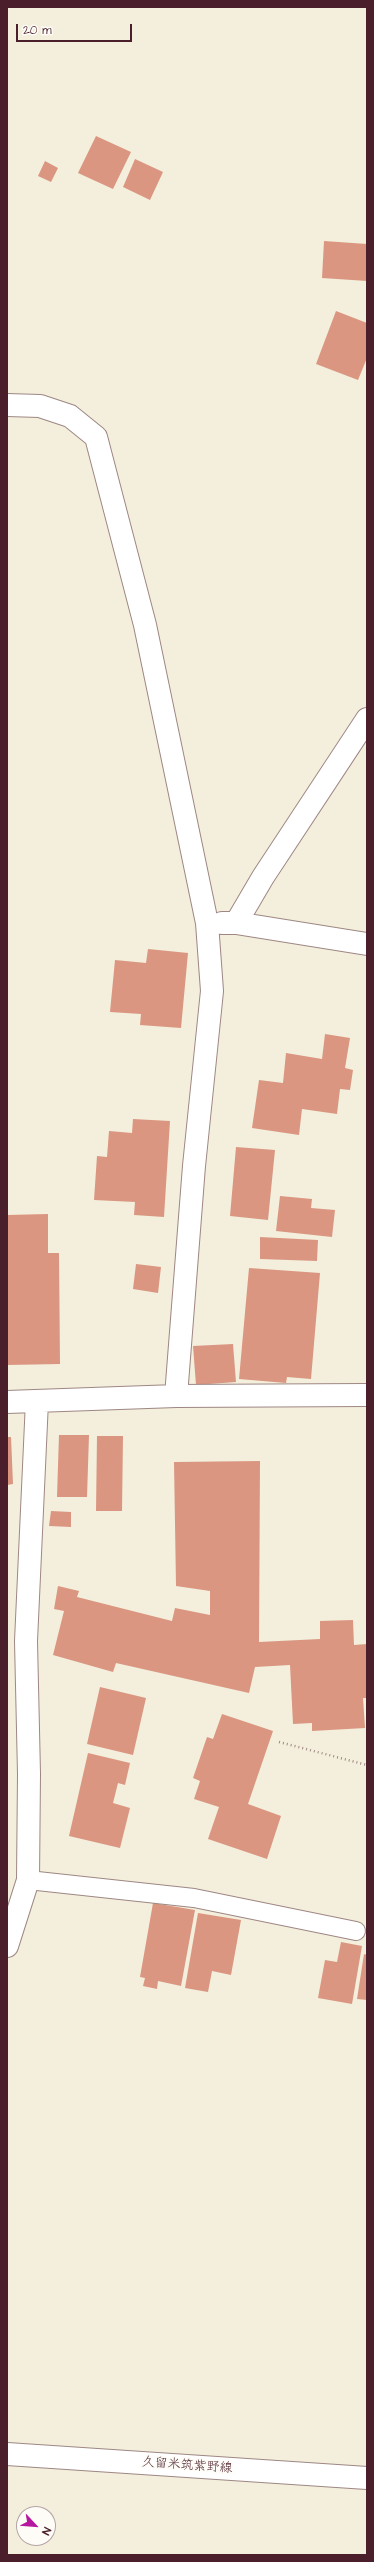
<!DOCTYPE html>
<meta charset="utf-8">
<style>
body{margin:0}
#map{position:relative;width:374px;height:2562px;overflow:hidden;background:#f3efdc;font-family:"Architects Daughter",sans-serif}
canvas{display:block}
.frame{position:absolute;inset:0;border:8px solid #4a1f2b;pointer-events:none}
.north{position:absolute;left:16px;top:2506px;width:40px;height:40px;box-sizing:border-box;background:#fdfcf7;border:1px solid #b5a4a5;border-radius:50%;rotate:116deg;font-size:11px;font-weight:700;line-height:16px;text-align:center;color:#4a1f2b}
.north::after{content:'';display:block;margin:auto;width:14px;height:18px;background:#b5179e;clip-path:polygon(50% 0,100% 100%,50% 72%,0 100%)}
.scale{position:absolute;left:16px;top:24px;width:116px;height:18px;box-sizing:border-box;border:2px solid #4a1f2b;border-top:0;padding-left:5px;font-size:12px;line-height:14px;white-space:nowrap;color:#4a1f2b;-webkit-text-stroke:3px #fdfcf7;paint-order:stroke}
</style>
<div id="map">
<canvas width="374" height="2562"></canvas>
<div class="frame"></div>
<div class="north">N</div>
<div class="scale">20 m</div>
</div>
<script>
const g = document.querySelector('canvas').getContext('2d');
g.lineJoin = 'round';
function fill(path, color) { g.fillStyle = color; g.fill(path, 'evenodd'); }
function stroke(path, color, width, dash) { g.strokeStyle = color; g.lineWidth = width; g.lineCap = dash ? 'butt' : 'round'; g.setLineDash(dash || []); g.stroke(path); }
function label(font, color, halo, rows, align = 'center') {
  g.font = font + ' "Architects Daughter","Klee One",sans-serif'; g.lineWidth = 3.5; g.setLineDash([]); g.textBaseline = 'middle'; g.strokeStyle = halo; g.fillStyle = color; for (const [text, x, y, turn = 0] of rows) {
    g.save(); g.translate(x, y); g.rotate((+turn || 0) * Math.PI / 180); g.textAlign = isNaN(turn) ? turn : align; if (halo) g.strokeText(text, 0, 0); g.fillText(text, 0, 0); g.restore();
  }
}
fill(new Path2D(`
 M96,136L131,152L113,189L78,173Z
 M135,159L163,172L150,200L123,187Z
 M45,161L58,168L51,182L38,176Z
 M324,241L367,244V281L322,278Z
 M336,311L367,323V358L358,380L316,364Z
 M148,949L188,953L181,1028L140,1025L141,1014L110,1012L115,960L146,963Z
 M325,1034L350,1038L345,1068L353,1070L350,1090L340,1089L337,1114L302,1109L299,1135L252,1128L259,1080L283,1083L286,1053L322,1059Z
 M133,1119L170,1121L164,1217L134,1215L135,1202L94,1200L97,1156L107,1157L109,1131L132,1133Z
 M236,1147L275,1150L268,1220L230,1216Z
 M280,1196L312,1199L311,1208L335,1210L332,1237L276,1231Z
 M48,1214V1253H59L60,1364L7,1365V1215Z
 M260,1237L318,1240L317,1261L260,1259Z
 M136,1264L161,1267L158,1293L133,1289Z
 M249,1268L320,1273L311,1379L287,1377L286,1383L239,1379Z
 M233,1344L236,1382L196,1385L193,1346Z
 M59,1435H89L87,1497H57Z
 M97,1436H123L122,1511H96Z
 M7,1437H11L13,1484L7,1485Z
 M260,1461L259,1642L320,1639V1621L353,1620L354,1645L367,1644V1698H363L365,1728L312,1731V1723L293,1724L290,1665L255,1667L249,1693L116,1663L113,1672L53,1655L64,1611L54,1609L58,1586L79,1591L77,1597L172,1621L175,1608L210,1615V1591L176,1586L174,1462Z
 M51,1511L71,1512V1527L49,1526Z
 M100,1687L146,1698L133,1755L87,1744Z
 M222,1714L273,1731L248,1804L281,1816L267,1859L208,1839L219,1807L194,1799L200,1781L193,1778L207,1737L213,1739Z
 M88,1753L130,1763L125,1785L118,1783L113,1803L130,1808L120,1848L69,1836Z
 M153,1903L195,1910L181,1986L158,1981L157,1989L143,1986L145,1978L140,1977Z
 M198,1913L241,1920L231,1975L212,1971L208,1992L185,1988Z
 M341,1942L362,1946L352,2004L318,1998L325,1960L337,1962Z
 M364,1954L367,1955V2000L357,1999Z`), '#da9681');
const lane = new Path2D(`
 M28,1880L194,1898L356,1931`);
const street = new Path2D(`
 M7,405L40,406L70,416L96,437L145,625L207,923L212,991L194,1166L176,1396
 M222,923H236L367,944
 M236,923L263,877L367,719
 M7,1402L176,1396L367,1395
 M7,1946L28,1880L29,1774L26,1641L37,1401`);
const primary = new Path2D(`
 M7,2454L367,2478`);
stroke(lane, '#9e8784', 20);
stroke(street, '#9e8784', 24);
stroke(primary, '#9e8784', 24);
stroke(new Path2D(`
 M279,1742L367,1765`), '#9e8784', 2.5, [1, 3]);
stroke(lane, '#fff', 18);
stroke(street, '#fff', 22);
stroke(primary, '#fff', 22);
label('13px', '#4a1f2b', '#fdfcf7', [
 ["久留米筑紫野線",187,2466,4]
]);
</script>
